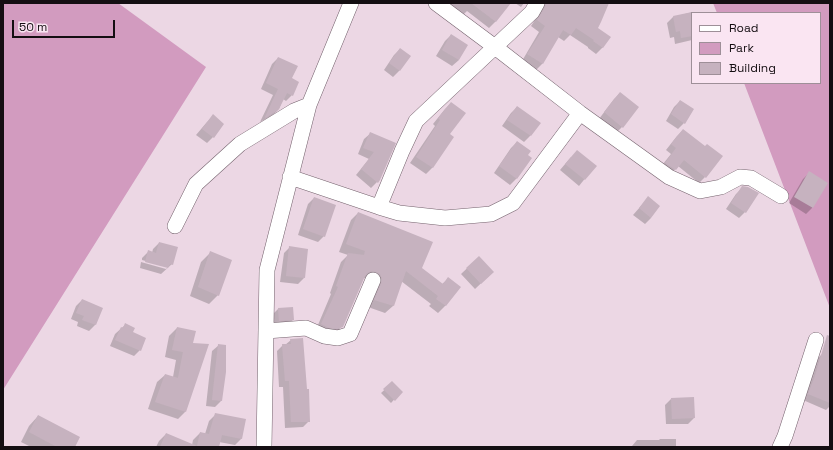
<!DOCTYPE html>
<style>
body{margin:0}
#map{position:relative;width:833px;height:450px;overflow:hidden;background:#ecd7e4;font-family:"Space Grotesk",sans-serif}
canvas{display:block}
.frame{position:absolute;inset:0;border:4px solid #140e12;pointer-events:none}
.legend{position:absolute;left:691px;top:12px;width:130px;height:72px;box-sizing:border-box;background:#fae5f2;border:1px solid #9e8f98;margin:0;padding:5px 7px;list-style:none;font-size:12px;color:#140e12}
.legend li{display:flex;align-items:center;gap:8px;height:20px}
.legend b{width:20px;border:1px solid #9e8f98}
.scale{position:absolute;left:12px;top:20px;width:103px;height:18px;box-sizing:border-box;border:2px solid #140e12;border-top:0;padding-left:5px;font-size:12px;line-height:14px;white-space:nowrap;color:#140e12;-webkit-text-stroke:3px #fae5f2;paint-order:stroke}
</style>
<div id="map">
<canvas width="833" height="450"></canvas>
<div class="frame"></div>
<ul class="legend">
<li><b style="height:5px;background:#fff"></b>Road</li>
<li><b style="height:11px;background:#d29bbf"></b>Park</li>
<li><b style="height:11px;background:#c6b2bf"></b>Building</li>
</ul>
<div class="scale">50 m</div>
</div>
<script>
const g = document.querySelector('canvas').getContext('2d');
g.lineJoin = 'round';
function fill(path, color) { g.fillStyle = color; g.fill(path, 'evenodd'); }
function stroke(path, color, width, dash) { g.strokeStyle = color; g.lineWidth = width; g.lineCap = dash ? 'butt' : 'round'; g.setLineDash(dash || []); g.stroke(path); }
fill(new Path2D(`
 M3,3H118L206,67L3,390Z
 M713,3H830V308L744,83H820V13H717Z`), '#d29bbf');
fill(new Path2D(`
 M446,3H509L496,21L489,28L467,11L463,15Z
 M515,3H524L521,7Z
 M537,3H608L596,29L603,47L596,54L588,48V47L570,35L564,41L558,37L542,64L536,70L522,61L539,32L531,26L539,14Z
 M693,12L692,13V40L675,44L674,37L670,38L667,23L673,17Z
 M451,35L459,60L452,66L436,56L445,41Z
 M400,49L410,56L399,71L393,77L384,70L394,55Z
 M278,58L291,79L292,95L286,101L283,99L279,109L273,115L260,122L273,95L261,89L272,64Z
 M620,93L622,127L616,133L599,119L614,99Z
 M680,101L684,123L678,129L666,121L674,107Z
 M451,103L448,134L453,137L432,168L426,174L410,163L435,126L433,124L445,109Z
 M517,107L539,123L530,136L524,142L502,126L511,113Z
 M213,116V137L207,143L196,135L207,122Z
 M683,130L705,177L699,183L678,166L669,176L659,169L671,154L666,150L677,136Z
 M371,133L394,144L377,182L371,188L356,175L369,159L358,154L364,139Z
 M517,142L526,155L530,158L516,179L510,185L494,173L511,148Z
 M571,157L595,166L579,186L560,170Z
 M809,173L827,183L812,208L806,214L789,203L803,179Z
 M743,187L745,212L739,218L726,209L736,194Z
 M314,198L324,236L318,242L298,235L308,204Z
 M648,198L651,218L645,224L633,215Z
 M358,213L421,268L442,284L448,279L460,287L445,306L438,313L429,306L431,304L401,281L393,306L385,313L368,307L369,279L363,278L342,326L335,334L315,332L331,294L330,293L341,262L348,255L339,252L351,220Z
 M159,243L172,264L161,274L140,268L141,262L166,269L168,267L142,260V258L148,252L152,253L153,249Z
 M290,247L304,278L298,284L280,282L284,253Z
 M210,253L218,295L209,304L190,296L201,262Z
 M479,257L493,272L475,289L461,274Z
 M82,300L102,309L95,325L89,331L77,326L78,322L71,319L76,306Z
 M292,308L293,320L287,326L273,327L272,315L278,309Z
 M125,325L131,333L140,350L134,356L110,346L115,334Z
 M177,328L192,344L185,412L178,419L148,409L157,382L165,375L173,377L176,360L165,357L169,336Z
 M291,340L309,421L303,427L285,428L283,387H279L277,351L283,345H285Z
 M219,345L225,372L221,401L215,407L206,406L212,351Z
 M822,354L830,356V406L826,410L803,400L816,360Z
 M392,383L401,392L391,403L381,393Z
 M671,399L694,418L688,424H666L665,405Z
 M216,414L242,438L235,445L219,442L218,447H156L159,441L166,434L192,445L193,440L200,433L205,434L209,421Z
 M38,416L74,447H31L21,442L29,426Z
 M660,439H676V447H632V446L637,440H659Z`), '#0003');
fill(new Path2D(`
 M471,3H511L496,22Z
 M546,3H609L601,22L598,28L611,37L603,48L593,41L594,40L576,28L571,35L563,30L543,64L527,54L545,26L537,20L545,7Z
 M692,12V36L681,38L680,31L676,32L673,16Z
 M451,34L468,45L459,60L442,50Z
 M400,48L411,56L400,71L389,63Z
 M278,57L298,66L292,78L299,82L293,96L287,93L279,109L266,118L265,117L278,89L266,83Z
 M620,92L639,107L623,128L604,112Z
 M680,100L694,109L685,124L671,114Z
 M451,102L466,113L450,134L454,137L433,168L416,157L440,120L438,118Z
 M517,106L541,123L531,136L507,120Z
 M213,114L224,124L214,138L202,129Z
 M683,129L705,146L707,144L723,156L706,178L684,160L676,170L665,163L676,148L671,144Z
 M370,132L396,143L380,180L378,183L361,169L374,152L363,148Z
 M517,141L531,151L528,155L532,158L517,179L499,166Z
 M577,150L597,166L585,180L565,164Z
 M809,171L828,183L813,208L794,197Z
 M742,186L748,187L759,193L746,213L731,203Z
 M648,196L660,206L651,218L639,208Z
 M314,197L336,205L325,237L303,229Z
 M358,212L433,242L422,268L443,284L448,277L461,287L446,306L436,299L438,296L406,271L394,306L374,300L381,284L382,279L380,274L376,272L372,271L367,273L365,276L343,327L337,329L329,328L321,324L338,287L336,286L348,253L364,255L365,251L346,244Z
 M159,242L178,247L173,265L170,264L168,268L145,262L148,250L156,253Z
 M289,246L308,249L305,278L286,276Z
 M210,251L232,260L219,296L198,287Z
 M479,256L494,272L481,284L466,268Z
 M82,299L103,308L96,325L82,320L84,316L76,313Z
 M293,307L294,320L279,321L278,308Z
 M125,323L135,328L133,332L146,338L141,351L115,340L121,327L123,328Z
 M177,327L196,331L193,343L209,344L186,412L155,402L165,374L178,378L183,352L172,350Z
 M827,335L830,336V403L808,394L815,376Z
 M303,338L307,389H309L310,422H291L289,381H285L282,344H291L290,339Z
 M218,344L226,345V372L222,401L212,400Z
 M392,381L403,392L395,401L383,389Z
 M694,397L695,418L672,419L671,398Z
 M215,413L246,419L242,439L222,435L219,447H160L166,433L197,446L200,432L209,434Z
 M38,415L80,437L75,447H57L29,432Z`), '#c6b2bf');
const street = new Path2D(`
 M436,3L495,47L580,113L669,177L700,191L721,187L740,177L751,178L781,196
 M290,177L379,207L399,213L445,218L491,214L513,203L580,113
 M379,207L402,151L416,121L532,12L537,3
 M175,226L196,184L240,144L294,111L309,105
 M266,331L306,328L324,336L338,338L350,334L373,280
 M264,447L267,270L309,105L351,3
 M780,447L785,436L816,340`);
stroke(street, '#74626d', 16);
stroke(street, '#fff', 15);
</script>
